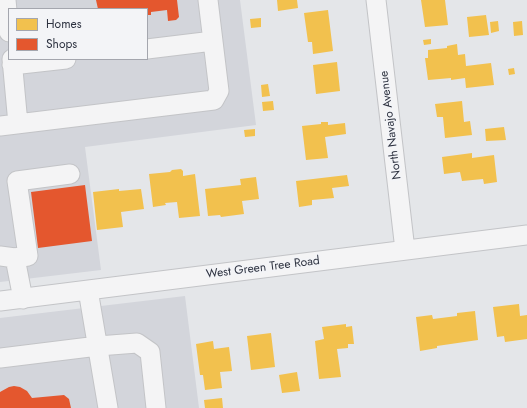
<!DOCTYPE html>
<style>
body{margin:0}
#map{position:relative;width:527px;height:408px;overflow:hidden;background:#e4e6e9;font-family:Jost,sans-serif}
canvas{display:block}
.legend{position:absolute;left:8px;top:8px;width:140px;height:52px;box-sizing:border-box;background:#f3f4f7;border:1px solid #a4a6ae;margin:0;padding:5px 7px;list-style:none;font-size:12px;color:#2d3240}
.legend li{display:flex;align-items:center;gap:8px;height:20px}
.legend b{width:20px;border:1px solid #a4a6ae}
</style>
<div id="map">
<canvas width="527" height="408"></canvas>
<ul class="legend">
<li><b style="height:11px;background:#f2c14e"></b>Homes</li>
<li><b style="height:11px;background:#e4572e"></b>Shops</li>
</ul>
</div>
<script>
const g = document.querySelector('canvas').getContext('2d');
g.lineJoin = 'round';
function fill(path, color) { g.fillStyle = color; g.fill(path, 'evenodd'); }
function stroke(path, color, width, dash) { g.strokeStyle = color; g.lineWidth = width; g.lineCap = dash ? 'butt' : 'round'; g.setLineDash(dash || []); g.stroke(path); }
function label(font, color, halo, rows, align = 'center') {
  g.font = font + ' Jost,sans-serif'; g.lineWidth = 4; g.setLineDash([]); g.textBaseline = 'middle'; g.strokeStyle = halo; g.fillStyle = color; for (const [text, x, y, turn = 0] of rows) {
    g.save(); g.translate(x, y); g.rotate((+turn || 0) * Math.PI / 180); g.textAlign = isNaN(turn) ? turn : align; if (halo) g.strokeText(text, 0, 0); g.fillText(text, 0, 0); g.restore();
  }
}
fill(new Path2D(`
 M0,0H240L256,125L85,147L101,270L0,282ZM9,9H147V59H9Z
 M185,296L199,408H0V318Z`), '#d3d5db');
fill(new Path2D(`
 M277,0H297L298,8L278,11Z
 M421,0H445L448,25L425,27Z
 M328,10L333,51L313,54L312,42H308L304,13Z
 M486,15L489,35L469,37L467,17Z
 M261,18V27L251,28L250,19Z
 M498,21L499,31L491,33L490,22Z
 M522,21L523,35L514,36L513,22Z
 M431,39V44L424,45L423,40Z
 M457,44L458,55L465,54L466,66L491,63L494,85L466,88L465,78L451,80V78L428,80L425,58H428V50L447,48V46Z
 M337,62L340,91L316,94L313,65Z
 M514,68L515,74L509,75L508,69Z
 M268,84L270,96L262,97L261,85Z
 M273,101L274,110L263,111L262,102Z
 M462,101L464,122L470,121L472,135L445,138L443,117H437L435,104Z
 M321,122H328V125L345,123L346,134L325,137L328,158L306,160L302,126L321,124Z
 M504,127L506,140L486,141L485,129Z
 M255,129V136L245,137L244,130Z
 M472,153V158L494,155L497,182L484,184L483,179L462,181L460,172L444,174L442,157Z
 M181,169L183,171V176L195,174L200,216L179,218L177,202L165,203L166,205L153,207L149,174L170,172L172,170Z
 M347,175L349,186L332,188L334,198L312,200V205L299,207L296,181Z
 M256,177L259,199L242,201L244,214L221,217L220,215L208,216L205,189L241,185L240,179Z
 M119,189V191L141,189L144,209L121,212L123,227L97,230L93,192Z
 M519,304L520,316L527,315V339L505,342L504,336L497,337L493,307Z
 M475,311L478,340L437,346V348L420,351L416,317L432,315L433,319L457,316V313Z
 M346,324V327L352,326L354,344H348V348L337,349L341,377L319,379L315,341L324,339L322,327Z
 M271,333L275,367L251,370L247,336Z
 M213,341L214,349L229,347L232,371L220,372L222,388L205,390L203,375H200L196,344Z
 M297,372L300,391L282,393L279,375Z
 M222,398L223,408H205L204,400Z`), '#f2c14e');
fill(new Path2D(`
 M96,0H177L179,17L176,20L168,21L167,10L151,12V15H147V9H98Z
 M85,185L92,241L38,248L31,192Z
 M14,386L20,387L27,391L32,398L64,395L69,399L71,408H0V392L9,387Z`), '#e4572e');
const minor = new Path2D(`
 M6,0L9,32
 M376,0L405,250
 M147,49L213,41
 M12,59L18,124
 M12,65L66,59
 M0,126L214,100L219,91L208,0
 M0,256L15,258L23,299
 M15,258L28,256L17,181L70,174
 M88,290L108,408
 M0,301L527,235
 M0,358L98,346L137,343L150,352L156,408`);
stroke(minor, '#c3c4c7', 21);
stroke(minor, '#f4f4f5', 19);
label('12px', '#2d3240', '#f3f4f7', [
 ["North Navajo Avenue",391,125,-97],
 ["West Green Tree Road",263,268,-7]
]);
</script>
